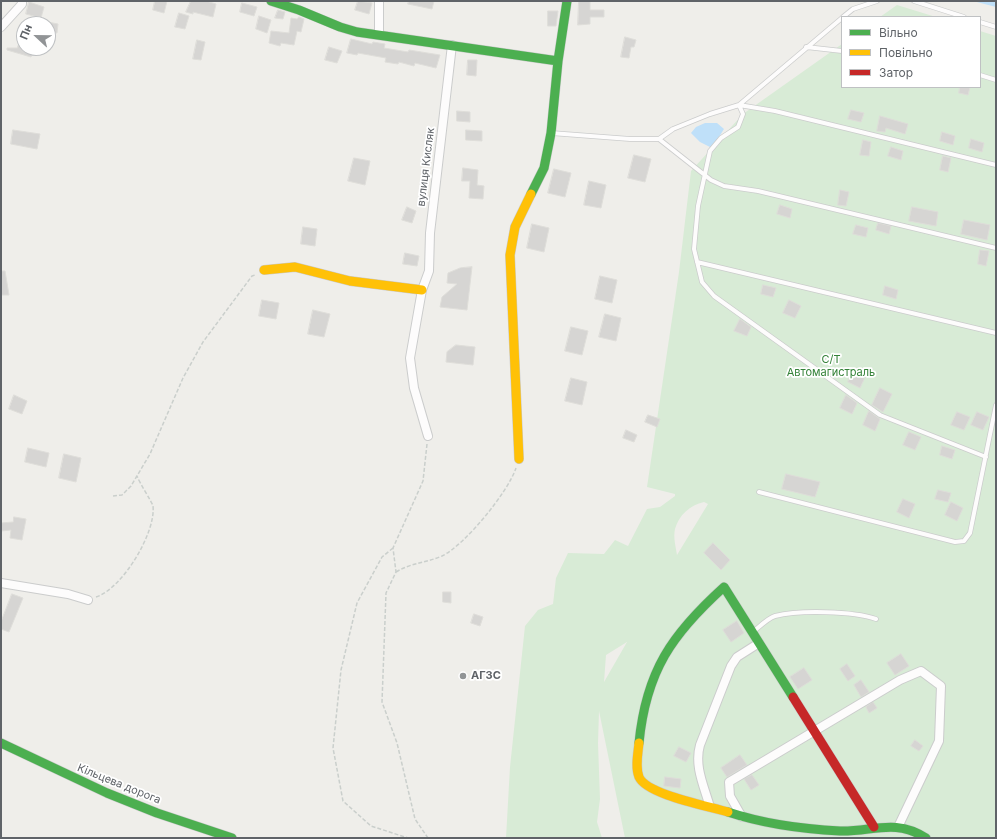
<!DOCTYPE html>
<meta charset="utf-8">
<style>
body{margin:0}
#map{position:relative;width:997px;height:839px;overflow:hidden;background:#efeeea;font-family:Inter,sans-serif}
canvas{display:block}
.frame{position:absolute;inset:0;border:2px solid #5f6368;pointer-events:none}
.legend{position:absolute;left:841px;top:16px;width:140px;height:72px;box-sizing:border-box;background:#fff;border:1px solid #bfc1c3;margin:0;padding:5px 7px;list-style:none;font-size:12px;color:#5f6368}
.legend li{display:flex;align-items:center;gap:8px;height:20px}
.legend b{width:20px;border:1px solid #bfc1c3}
.north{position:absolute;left:16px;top:16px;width:40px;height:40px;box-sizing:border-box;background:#fff;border:1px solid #bfc1c3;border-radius:50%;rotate:292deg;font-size:11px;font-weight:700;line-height:16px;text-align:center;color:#5f6368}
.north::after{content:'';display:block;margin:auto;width:14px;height:18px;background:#919496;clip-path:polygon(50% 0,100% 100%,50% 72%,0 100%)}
</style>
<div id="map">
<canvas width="997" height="839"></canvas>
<div class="frame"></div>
<ul class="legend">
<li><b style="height:5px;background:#4caf50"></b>Вільно</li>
<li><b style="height:5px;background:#ffc107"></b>Повільно</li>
<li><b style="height:5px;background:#c62828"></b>Затор</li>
</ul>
<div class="north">Пн</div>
</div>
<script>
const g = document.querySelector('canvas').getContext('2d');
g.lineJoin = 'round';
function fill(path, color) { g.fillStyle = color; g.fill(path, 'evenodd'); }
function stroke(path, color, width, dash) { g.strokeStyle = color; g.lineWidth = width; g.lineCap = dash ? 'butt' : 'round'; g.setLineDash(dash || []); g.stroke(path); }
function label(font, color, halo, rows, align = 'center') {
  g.font = font + ' Inter,sans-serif'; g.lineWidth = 3.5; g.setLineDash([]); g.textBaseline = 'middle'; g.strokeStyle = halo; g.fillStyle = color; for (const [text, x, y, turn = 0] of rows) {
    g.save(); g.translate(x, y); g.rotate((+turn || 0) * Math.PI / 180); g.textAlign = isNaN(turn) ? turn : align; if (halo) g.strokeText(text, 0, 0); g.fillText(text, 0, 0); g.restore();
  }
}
fill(new Path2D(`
 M897,5L936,17H880Z
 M980,31L996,36V838H625L599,711L598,743L600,799L597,822L602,838H506L510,767L525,626L538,610L553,604L556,578L568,553L604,554L615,540L628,546L647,509L660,507L675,496V494L647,487L679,272L691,171L743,114L842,44V87H980ZM704,502L708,504L677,555C676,548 673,537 675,529C679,515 690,505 704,502ZM627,642L604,682L606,655Z`), '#d8ebd6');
fill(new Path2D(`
 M973,1H996V7Z
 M705,123H717L724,129L712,148L700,142L691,133L696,127Z`), '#bfe0f9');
const building = new Path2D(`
 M155,1H167L164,13L153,10Z
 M191,1H206L216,4L213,17L193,12V14L186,12Z
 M358,1L372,3L369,14L355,10Z
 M409,1H434L432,9L408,4Z
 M579,1H590V10H604V17H590V24L578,25Z
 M29,2L44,7L41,18L26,14Z
 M242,3L257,7L254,16L240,12Z
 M278,10L285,12L283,19L275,18Z
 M548,11H558L556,26H548Z
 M179,13L189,16L185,29L175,27Z
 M259,16L271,20L267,33L256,29Z
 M299,17L304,19L301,32L297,31L294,45L281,43L280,46L269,43L271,31L289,33L291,18L297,19Z
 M48,22L58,24L57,33L48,32Z
 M23,32L24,48H34L31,57L7,50V48H17Z
 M625,37L636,40L634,47H631L629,58L621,57Z
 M351,39L372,44L373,42L385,44L384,48L408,52L409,50L440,55L436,68L415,63L414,66L399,62L398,64L385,62L386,58L358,53L357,55L347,53Z
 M197,40L205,42L201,60L193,59Z
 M329,47L342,51L337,63L325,60Z
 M468,60H477L476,76L467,75Z
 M960,87H970L968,95L959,93Z
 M851,110L864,113L861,122L848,119Z
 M457,111L470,112V122L457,121Z
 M880,116L908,124L905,134L886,128L885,132L877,131Z
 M13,130L40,134L37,149L11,144Z
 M466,130L482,131V141L466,140Z
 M942,132L955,136L953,145L940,141Z
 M971,139L984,143L982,152L969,148Z
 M863,140L871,142L869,156L860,155Z
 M891,147L903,151L901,160L888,156Z
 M634,155L651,159L645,182L628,178Z
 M943,156L951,158L948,172L940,170Z
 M354,158L370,161L365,185L348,181Z
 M463,168L478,170L477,185L484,186L483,199L469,198L470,181H462Z
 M554,169L571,173L565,197L548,193Z
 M589,181L606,185L601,208L584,205Z
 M840,190L849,192L846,206L838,205Z
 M780,205L792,209L790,218L777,214Z
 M407,207L416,211L412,223L402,220Z
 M912,207L938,212L936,226L909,221Z
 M964,220L990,225L987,240L961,234Z
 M878,223L891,226L889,234L876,230Z
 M532,224L549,228L544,252L527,248Z
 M856,225L868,228L866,237L853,234Z
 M303,227L317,229L315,246L301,244Z
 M980,250L989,251L986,266L978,264Z
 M405,253L419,256L417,266L403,264Z
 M472,267L467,310L440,307L442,297L457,284L447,283L448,273L460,268Z
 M1,271H5L9,295H1Z
 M600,276L617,280L612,303L595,299Z
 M763,285L776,288L773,297L761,294Z
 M885,286L898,290L896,299L883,295Z
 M262,300L279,303L276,319L259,316Z
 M789,300L801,306L795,318L783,313Z
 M313,310L330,314L324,337L308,334Z
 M605,314L621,318L616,341L599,337Z
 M740,319L751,327L747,336L734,331Z
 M571,327L588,331L582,355L565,351Z
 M456,345L475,347L473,365L446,362L447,352Z
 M854,369L866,375L860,388L848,382Z
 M571,378L587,382L582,405L565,401Z
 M880,388L892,394L883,412L872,405Z
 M14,395L27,401L22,414L9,409Z
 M846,395L857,403L852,414L840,408Z
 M869,411L880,419L875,431L863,425Z
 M957,412L970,417L964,430L951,425Z
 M977,412L989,417L983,430L971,425Z
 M648,415L660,419L657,427L645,422Z
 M626,430L637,435L634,442L623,438Z
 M909,432L921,437L915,450L903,445Z
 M942,446L955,450L952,459L940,455Z
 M28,448L49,453L46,467L25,462Z
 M64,454L81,458L76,482L59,478Z
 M786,474L820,482L815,497L782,489Z
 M938,490L951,493L948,502L935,499Z
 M903,499L915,504L909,518L897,512Z
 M951,502L963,508L957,521L945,515Z
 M14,517L26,519L22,540L10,538L11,530L1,531V523L13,522Z
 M713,543L730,560L721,570L704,553Z
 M443,592H451V603L443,602Z
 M12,594L23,598L9,632L1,629V622Z
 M474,614L483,617L480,626L471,623Z
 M737,621L744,633L731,642L723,630Z
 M901,654L909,666L895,675L887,663Z
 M847,664L855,676L848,681L840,669Z
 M804,668L812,680L798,689L790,677Z
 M861,680L869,692L861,697L854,685Z
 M873,702L877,708L869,713L866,707Z
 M915,740L923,746L919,751L911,746Z
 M679,747L691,753L686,762L674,756Z
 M740,755L747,765L727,777L721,768Z
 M752,775L759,785L751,790L744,779Z
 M665,777L681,779L680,788L664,786Z`);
fill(building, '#d6d5d3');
stroke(building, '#deddd9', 1);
const lane = new Path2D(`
 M914,1L964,17
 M843,17L853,9L877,1
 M980,22L996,27
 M806,47L842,51
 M980,75L996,80
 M551,133L630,139H659L673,129L710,114L739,105L842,18
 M659,139L711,180L724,186L758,191L996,248
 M697,262L996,333
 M986,457L880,415L714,296L702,282L694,249L698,206L710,151L721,138L738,127L743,114L739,105L775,111L996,165
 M759,492L955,542L964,541L970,533L996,405
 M753,632C759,627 768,618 775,616C799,610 853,611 876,619`);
const street = new Path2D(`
 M1,27L22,4V1
 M379,34V1
 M428,436L414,388L410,358L422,290L429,271L430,233L452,45
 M1,583L68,594L88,600
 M710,807C704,786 694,766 700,745L731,666L737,657L759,643
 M742,817L730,796L729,782L900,680L921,671L941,686L939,741L898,827`);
const fast = new Path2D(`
 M271,1L299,10L340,27L357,32L558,61
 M531,194L544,168L551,133L558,61L567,1
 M1,743L107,793L157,813L232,838
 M639,743C646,671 672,634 724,587L793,697
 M728,812C764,824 801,829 840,831C872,832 895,818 926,838`);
const slow = new Path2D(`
 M264,270L295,267L350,281L422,290
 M519,459L510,255L515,227L531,194
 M639,743C638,753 635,767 639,777C647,795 709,806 728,812`);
const jam = new Path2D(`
 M793,697L874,827`);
stroke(lane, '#cbcccc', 5.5);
stroke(street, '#cbcccc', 10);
stroke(fast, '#cacacb', 10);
stroke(slow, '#cacacb', 10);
stroke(jam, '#cacacb', 10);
stroke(new Path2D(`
 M427,444L423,481L393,548L396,572L386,593L382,702L397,743L415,819L428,838
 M113,496L122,495L131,486L150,454L183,378L203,342L252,276L255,275
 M393,548L382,557L357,603L341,670L333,748L343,801L371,826L408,838
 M396,572C413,562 426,563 442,556C465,545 508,492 516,468
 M96,597C122,589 156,533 153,506C152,502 140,484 137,476`), '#cacfcc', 1.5, [4, 2]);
stroke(lane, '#fdfcfc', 4);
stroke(street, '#fdfcfc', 8);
stroke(fast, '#4caf50', 9);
stroke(slow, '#ffc107', 9);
stroke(jam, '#c62828', 9);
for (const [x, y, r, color] of [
 [463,676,4,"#919496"]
]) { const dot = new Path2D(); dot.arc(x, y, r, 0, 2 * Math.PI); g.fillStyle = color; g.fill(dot); stroke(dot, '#fff', 1.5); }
label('11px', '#5f6368', '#fff', [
 ["вулиця Кисляк",426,167,-83],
 ["Кільцева дорога",119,784,22]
]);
label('11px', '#348238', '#fff', [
 ["С/Т",831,360],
 ["Автомагистраль",831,373]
]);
label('bold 11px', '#5f6368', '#fff', [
 ["АГЗС",471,676]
], 'left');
</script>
